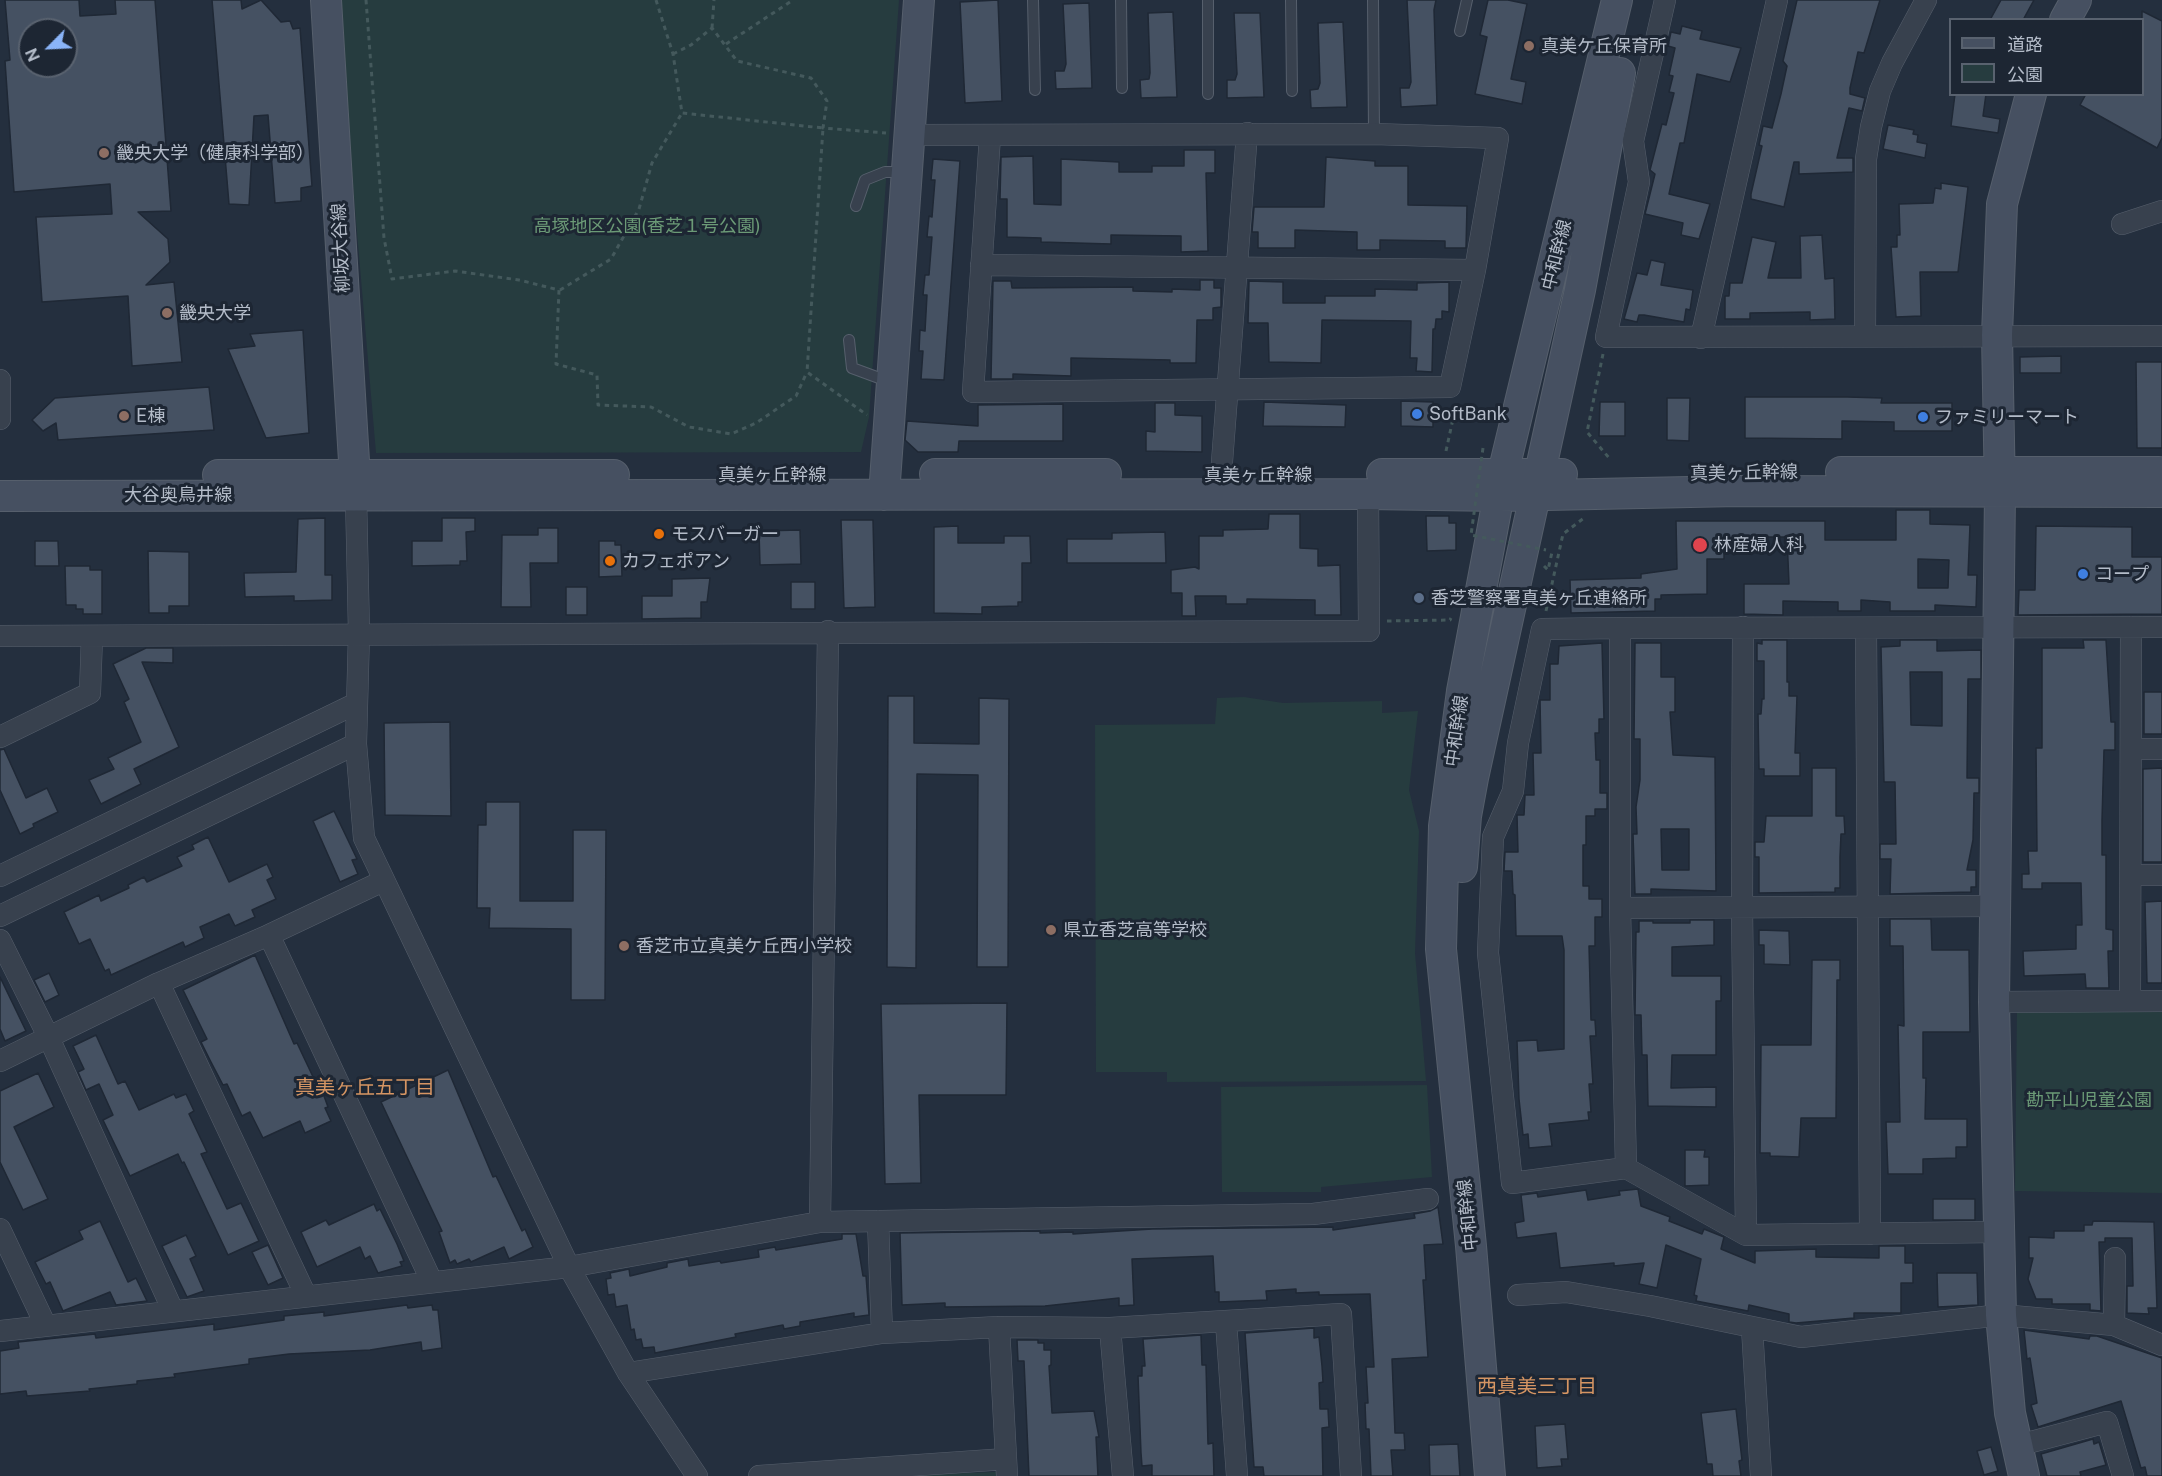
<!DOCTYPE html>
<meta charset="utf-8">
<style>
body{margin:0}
#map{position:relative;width:2162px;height:1476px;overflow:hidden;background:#242f3e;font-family:"Public Sans","Noto Sans JP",sans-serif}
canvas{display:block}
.legend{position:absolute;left:1949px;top:18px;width:195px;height:78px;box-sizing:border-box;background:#1d2633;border:2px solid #59626f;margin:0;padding:8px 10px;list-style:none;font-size:18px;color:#b4bcc9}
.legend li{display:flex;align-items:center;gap:12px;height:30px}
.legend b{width:30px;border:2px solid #59626f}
.north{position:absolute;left:18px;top:18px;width:60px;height:60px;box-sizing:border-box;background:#1d2633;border:2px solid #59626f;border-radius:50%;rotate:246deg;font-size:16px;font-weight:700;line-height:24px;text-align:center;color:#b4bcc9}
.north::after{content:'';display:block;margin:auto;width:21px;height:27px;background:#8ab4f8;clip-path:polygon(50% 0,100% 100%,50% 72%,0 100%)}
</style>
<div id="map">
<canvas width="2162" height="1476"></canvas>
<ul class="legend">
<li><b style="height:8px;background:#465061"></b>道路</li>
<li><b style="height:16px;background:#263c3f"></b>公園</li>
</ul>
<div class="north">N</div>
</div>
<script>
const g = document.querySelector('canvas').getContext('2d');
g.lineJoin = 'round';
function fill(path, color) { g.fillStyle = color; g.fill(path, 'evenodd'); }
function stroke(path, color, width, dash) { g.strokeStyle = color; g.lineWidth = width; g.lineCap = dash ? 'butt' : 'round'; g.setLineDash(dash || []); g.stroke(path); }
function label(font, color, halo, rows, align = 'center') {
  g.font = font + ' "Public Sans","Noto Sans JP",sans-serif'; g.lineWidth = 6; g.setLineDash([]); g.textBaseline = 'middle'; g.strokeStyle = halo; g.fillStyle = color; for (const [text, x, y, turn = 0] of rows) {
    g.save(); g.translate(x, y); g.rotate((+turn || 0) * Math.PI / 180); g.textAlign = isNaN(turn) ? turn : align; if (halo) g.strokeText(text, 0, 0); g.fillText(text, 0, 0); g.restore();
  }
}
fill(new Path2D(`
 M337,0H899L869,417L861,452L376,453Z
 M1244,697L1283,703L1382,701V713L1418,711L1409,790L1419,831L1415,953L1426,1081L1167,1082V1072H1096L1095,725L1215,724L1217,698Z
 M2017,1008L2162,1010V1193L2015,1191Z
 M1427,1085L1432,1177L1321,1187V1192H1222L1221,1087Z
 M997,1472V1476H878Z`), '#263c3f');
const building = new Path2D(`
 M5,0H79L80,16L116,14L115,0H155L171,211L138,212L168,239L170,262L146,285L174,282L182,362L132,366L128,296L42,302L36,217L112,214L110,184L14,192L5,61L10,60ZM30,30H66V66H30Z
 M212,0H241L242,9L261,0L281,22L290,21L293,29L300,28L312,186L301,188V201L275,203L268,115L254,116L249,205L229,204Z
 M998,0L1002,101L965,103L960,2Z
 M1407,0H1436L1434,10L1437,105L1401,107L1400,88H1409L1411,82Z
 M1488,0H1508L1527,4L1511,79L1526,82L1522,104L1475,94L1487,37L1480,35Z
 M1797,0H1880L1864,53L1858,52L1850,88V94L1865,98L1862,111L1849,108L1837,158H1853V172L1799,174V162H1794L1784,207L1751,199V194L1762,146L1759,145L1763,126L1772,128L1781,94L1787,66L1783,61Z
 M2001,0H2034L2023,20H1990Z
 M1089,3L1092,88L1056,89L1055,71H1064L1066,64L1063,4Z
 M2142,11L2162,21V138L2157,148L2080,105L2086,94H2142Z
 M1173,12L1177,97L1141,98L1140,80L1149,79L1150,73L1148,13Z
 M1234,13H1260L1264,97L1227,98V80H1235L1237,74Z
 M1343,22L1347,107L1311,108L1310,90L1318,89L1320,83L1318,23Z
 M1682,26L1702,31L1700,39L1741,48L1730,82L1697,74L1684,143H1680L1669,194L1710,204L1699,239L1681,235L1683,223L1645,214L1655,174L1650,170L1662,124L1666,125L1674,93L1669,92L1673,76L1669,75L1675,48L1668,46L1671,32L1680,34Z
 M1955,94H1986L1983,116L2000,119L1998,133L1951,126Z
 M1888,125L1914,130L1913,134L1918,135L1917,142L1927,144L1925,158L1883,149Z
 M1184,150H1215V173H1206L1208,251L1181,252V236L1111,235V244L1041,242V238L1007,237V199H1000L1001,157L1033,156L1034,204L1061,205V159L1119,162V172H1152V166H1184Z
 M1326,157L1375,161V166H1408V205L1467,206L1466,248H1445V241L1380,240V250H1357V232L1295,230V248H1258V232H1252L1254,207H1324Z
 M933,159L960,161L944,380L921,379L923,351H919L920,330L925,331L927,295H923L925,275H929L932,237H927L929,216L932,217L935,180H931Z
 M1941,183L1968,187L1958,272H1920L1921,316L1896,317L1891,247H1897V235H1900L1899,204L1933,203L1935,188L1941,189Z
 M1822,235L1825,279L1834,278L1835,319L1810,320V312L1750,313V319H1725V296H1729L1730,283H1742L1752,237L1776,242L1768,278H1801L1800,236Z
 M1651,260L1665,263L1661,285L1693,290L1690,310L1686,309L1684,322L1644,315H1639L1637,322L1624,319L1637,273L1647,275Z
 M1200,280H1214V288H1221V307L1213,308V320H1197L1196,363H1170V360L1071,358V376L1013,374V379H991L993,281H1011L1012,288L1133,287V291L1172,292V289L1200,290Z
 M1249,281L1283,282V303H1325V296H1375V289L1417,290V283L1449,282V312L1442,311V319H1436L1435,329H1433L1432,372L1416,371L1417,358H1410L1411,321L1322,320L1321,363L1269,362L1268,323H1248Z
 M303,330L309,433L266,438L228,349L255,346L250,334Z
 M2061,356V373H2020V357Z
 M2136,362H2162V448H2137Z
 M209,387L214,430L58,440L56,423L43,431L32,420L55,398Z
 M1745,397H1848L1882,398L1881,403H1952V431H1894V422L1842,421V439L1745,438Z
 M1667,398H1690L1689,441L1667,440Z
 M1401,401L1433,402V427L1401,426Z
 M1264,402L1346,405L1345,427L1263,426Z
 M1600,402H1625V436H1599Z
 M1155,403H1175V415L1202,416V452L1146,451V431L1155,432Z
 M1063,404V441H959L958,452H918L905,440L907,421L978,426V405Z
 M1896,510H1930V524L1970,525L1968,575H1977L1976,607L1935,605V611H1890V602L1861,600V611H1838V602L1783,601V615L1744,614V584H1789L1787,537H1738L1739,553L1724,552V559H1707V594L1661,595V599H1655V611L1571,613L1570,580L1641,578V574L1677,569L1676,521H1825V540H1896ZM1918,559L1949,560L1948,588H1918Z
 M1269,514H1300V548L1318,549V566L1340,565L1341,615H1315V600L1247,599V604H1226V596H1195L1196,616H1182V593H1171V570L1195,567L1199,569V536H1223V530L1268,529Z
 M1426,516H1449V523H1456V550L1427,551Z
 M325,518V575H332V600L294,601V596L245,597L244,573L296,572L298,519Z
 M442,518H475V531L466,532L467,561H460V565L412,566V541H442Z
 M841,520H873L875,607L844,608Z
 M958,526V543H1004V536H1030L1031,563H1022V602H1018V606L982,607V614L934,613V527Z
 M2036,526L2132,527V557H2162V614L2018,615L2019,590H2035Z
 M538,528H558V563H530L531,607H501L502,535H538Z
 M800,530L801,564L760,565L759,531Z
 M1165,532L1166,563H1067V539H1112V533Z
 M35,541H58L59,566H35Z
 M599,541H615V545H621L622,576L599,577Z
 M148,551L189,552V606H169V613H149Z
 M65,566H90V570H102V614H83V609H76V605H66Z
 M710,578L707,602H701V618L642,619V596H672V579Z
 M791,582H815V609H791Z
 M566,587H587V615H566Z
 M1762,640H1787V682H1789V696H1797L1795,753H1800V776H1764V769H1759L1758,714H1761L1762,699H1764V661H1757V643L1762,644Z
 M1900,640H1937V651L1981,650V679H1968L1967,778H1979V793H1974L1973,840L1967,870H1976V887H1971V892L1890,894L1891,859H1880V844H1896L1895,782H1884L1881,647L1900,646ZM1910,672H1942V726L1911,725Z
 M2083,640H2106L2111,722H2115V750H2104L2102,820V855H2106V929L2113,930V951H2108L2109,988H2086L2085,974L2024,976L2023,951L2076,949V925H2082L2081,883H2042V889H2022V874H2029L2028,851H2037L2036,748H2042V648H2084Z
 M1602,643L1604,719H1599V733H1595L1596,760H1600V793H1607V809H1595V816H1586V845H1583V886H1589V899H1602V917H1595V946H1589L1591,1020H1595L1596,1036H1590L1593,1084H1589L1591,1112H1588L1589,1120L1549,1124L1552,1146L1529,1148L1528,1134L1523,1135L1519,1099L1517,1041L1537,1040L1538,1051L1564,1049V950L1562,936H1516L1515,895L1513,894L1512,871H1504L1505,852H1518L1517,815H1524L1525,795H1534L1533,753H1541L1540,700H1550V664H1558L1559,646Z
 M1635,643H1661V677H1675V712H1670L1673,755L1715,757L1716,891L1651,889V894H1635L1633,834H1637L1636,807L1640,780V739H1634ZM1661,829H1689V870H1662Z
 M146,648H173V663L142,662L179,747L134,769L141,784L101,804L89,780L114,769L108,758L141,742L124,702L129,699L113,664Z
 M2144,692H2162V734H2144Z
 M888,696H914V743L979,744V698L1009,699L1008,967H977L978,775L917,774L916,968L887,967Z
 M450,722L451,816L385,815L384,723Z
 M4,749L26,798L47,788L58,812L33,824L34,827L20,834L0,790V750Z
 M1812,768H1836V816H1844L1845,834H1841L1840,857V888H1835V892L1759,893V857H1755V842H1764L1766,816H1812Z
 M2162,768V862H2143V769Z
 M486,802H520V901H573V830H606L605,1000H571V929L489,928L490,908H477L478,825H486Z
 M334,811L357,859L352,860L358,874L340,882L313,821Z
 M208,837L229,882L267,864L273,877L267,880L276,899L252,910L255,917L235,926L229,914L200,927L204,938L185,947L183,942L111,975L109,969L105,971L90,939L79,944L64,912L99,895L101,901L129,888L128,885L144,877L147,882L182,866L177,857L194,849L192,845Z
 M2162,901V983H2147L2145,902Z
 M1890,919H1931L1932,950H1969L1970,1032H1923V1078H1926L1925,1119H1967V1147H1956V1158L1923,1159V1174H1888L1886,1122H1900L1898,1025L1904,1026L1903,946H1890Z
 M1690,920H1714V945L1672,947V976H1721V1001H1716V1055H1672L1671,1088L1716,1087V1107L1648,1106L1647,1055H1642L1641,1015H1635L1636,932H1639V921H1653V923H1690Z
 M1759,930L1789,931L1790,965L1764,964V945H1759Z
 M255,955L294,1044L297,1043L315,1081L319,1079L327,1095L324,1096L328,1107L325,1108L331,1121L305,1133L300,1121L263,1138L250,1112L242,1116L227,1084L223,1085L211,1062L201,1042L207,1039L183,990Z
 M1812,960H1840V980H1837L1836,1118H1801L1799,1157L1770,1156V1153H1760L1761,1045H1811Z
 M49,973L59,995L45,1002L34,980Z
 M0,977L26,1031L5,1041L0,1029Z
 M1007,1003L1006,1095H919L921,1183L885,1184L881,1004Z
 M96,1035L118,1084L125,1081L139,1110L174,1094L176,1098L186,1094L194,1111L189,1114L207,1152L201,1154L227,1209L241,1203L259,1241L228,1255L184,1162L182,1163L178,1154L130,1176L103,1120L113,1115L99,1084L86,1090L78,1072L84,1069L73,1046Z
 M448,1070L493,1177L496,1176L522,1231L525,1229L533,1247L509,1259L504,1247L471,1262L469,1259L457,1264L455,1260L450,1263L439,1232L442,1231L381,1102Z
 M38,1073L54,1107L14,1127L48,1199L23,1210L0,1162V1091Z
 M1685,1150H1705L1704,1157H1709V1185L1685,1186Z
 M1638,1189L1641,1206L1670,1217L1669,1221L1702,1234L1704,1229L1724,1237L1721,1249L1755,1263V1251L1816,1249V1257L1879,1258V1246H1905V1263H1913V1283H1901V1313H1854V1318L1796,1323L1789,1322V1314L1749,1305L1748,1311L1696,1301L1697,1296L1694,1295L1701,1259L1666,1245L1657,1288L1639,1284L1644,1263L1614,1266V1263L1560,1268L1556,1233L1517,1238L1515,1223L1524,1221L1521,1195L1537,1193L1538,1197L1586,1190L1588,1200L1620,1195L1619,1191Z
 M1933,1199H1975V1220H1933Z
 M374,1204L377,1211L380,1209L397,1244L404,1261L400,1262L402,1266L378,1273L370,1256L365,1259L360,1247L317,1267L301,1232L326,1220L329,1225Z
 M1438,1207L1443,1244L1424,1245L1426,1280H1423L1428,1357L1392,1359L1395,1433H1404L1405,1450H1391L1393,1476H1371L1369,1429H1366L1365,1403H1368L1366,1367H1374L1370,1294L1319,1295V1292L1296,1293V1289L1266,1291L1267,1300L1219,1302V1292H1215L1213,1256L1132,1259L1134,1305L1119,1306V1298L1045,1306L945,1307V1303L902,1305L900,1233L1040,1231V1233L1073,1232V1234L1152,1229L1333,1227V1230L1415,1218L1414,1214L1430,1211Z
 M100,1221L128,1282L136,1278L147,1301L116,1305L110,1292L63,1311L50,1282L46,1284L35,1262L83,1239L79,1231Z
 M2093,1221L2154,1222L2157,1308H2148L2149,1314L2127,1313V1286H2133L2132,1238H2105V1242H2099L2101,1311L2090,1310V1304H2052V1299H2036L2028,1279L2033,1258H2029V1237L2054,1238V1231H2084V1225H2092Z
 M842,1234H856L863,1276H866L869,1315L854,1317V1313L800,1322V1326L784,1329L783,1325L735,1334L736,1337L655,1353L654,1347L643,1348L641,1339L636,1340L634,1329L631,1330L627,1305L616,1307L614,1294L608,1295L606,1279L611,1278L610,1273L629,1269L630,1276L667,1267V1263L688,1259L689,1266L720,1261L721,1263L759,1257L758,1250L775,1247L776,1250L842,1239Z
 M186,1235L196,1256L190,1259L204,1291L187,1297L162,1246Z
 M268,1245L283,1278L268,1285L252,1252Z
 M1937,1273H1977L1978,1305L1938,1307Z
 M407,1305L408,1308L432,1305L433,1310H438L442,1348L422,1351L421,1342L370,1350L289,1354L249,1359V1364L174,1374L175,1377L137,1381V1384L89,1389L90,1391L27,1396L26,1391L0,1394V1351L19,1348L18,1342L95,1334L96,1338L214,1324V1330L284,1320V1316L324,1312V1316Z
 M1314,1328V1338L1319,1337L1322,1366L1323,1382L1319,1383L1320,1409H1328L1329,1427L1322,1428L1323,1476H1264L1263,1467H1254L1245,1333Z
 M2024,1330L2089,1339L2090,1336H2097L2162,1358V1476H2147L2145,1467L2141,1468L2121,1401L2038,1427L2031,1405L2037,1403L2030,1358L2027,1359Z
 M1201,1335L1202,1365H1206L1208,1444L1213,1443L1214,1476H1152V1465L1142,1466L1141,1453L1138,1376H1142V1366H1145L1143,1339Z
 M1017,1340H1038V1343H1044V1350H1051V1365L1049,1366L1052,1413L1094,1411L1099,1437H1096L1098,1476H1029L1024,1361H1018Z
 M1736,1409L1742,1460L1739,1461L1741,1476H1713L1712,1464H1707L1701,1413Z
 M1565,1424L1568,1459H1561L1562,1466L1537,1468L1535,1426Z
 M2093,1439L2094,1444L2099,1442L2106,1465L2080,1472L2081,1476H2047L2041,1454Z
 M1458,1444L1460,1476H1430L1429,1445Z
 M1991,1447L1998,1471L1984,1475L1977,1451Z`);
fill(building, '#455162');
stroke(building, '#1f2835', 1.5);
const lane = new Path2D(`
 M1033,0L1035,90
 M1121,0L1122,88
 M1208,0V94
 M1291,0L1292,91
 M1373,0L1374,134
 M1460,31L1467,0
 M856,206L865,180L885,172H905
 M849,340L852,368L890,382`);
const street = new Path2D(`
 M1665,0L1633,141L1639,182L1606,337L2162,336
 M911,135L1374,134L1498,138L1475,270L1450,387L973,392L990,136
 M2122,224L2162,211
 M981,265L1475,270
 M1865,335L1866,159L1871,127L1880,91L1892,63L1926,0
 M1701,338L1777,0
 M0,380V419
 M1221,475L1247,133
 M356,496L359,633L356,744L364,838L569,1267L628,1373L697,1476
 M1743,627L1742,908L1746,1235
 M1620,628L1542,629L1518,743L1513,791L1493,837L1488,953L1512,1183L1626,1168L1746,1235L2000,1232
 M1866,628L1870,1234
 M0,636L1369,631L1368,494
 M0,737L90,693L92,636
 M2132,749H2162
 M2132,875H2162
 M0,876L355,704
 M1620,908L1995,906
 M0,916L356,744
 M269,935L432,1282
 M0,940L49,1038L173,1311
 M159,983L306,1296
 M2130,1001L2131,627
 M1994,1002L2162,1001
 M0,1061L159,983L269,935L383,881
 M1626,1168L1620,908V628L2162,627
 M878,1221L882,1333
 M820,1222L828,631
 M0,1229L45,1324
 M1518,1295L1566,1292L1650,1306L1801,1337L2001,1315L2114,1325L2162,1345
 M1226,1322L1237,1476
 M2114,1325L2115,1258
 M999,1327L1007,1476
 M1110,1328L1123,1476
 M1752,1328L1761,1476
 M0,1331L569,1267L820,1222L1313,1214L1428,1199
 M628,1373L882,1333L999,1327L1110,1328L1341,1314L1351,1476
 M2016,1446L2107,1422L2123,1476
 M759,1476L1006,1459`);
const secondary = new Path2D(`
 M326,0L356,494
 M2065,20L2076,0
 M1841,472H2159
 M935,474H1106
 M1382,474H1562
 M218,475H614
 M884,495L919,0
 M0,496L1368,494L1499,496L1738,491L2162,492
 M1462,867L1466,816L1473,778L1580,290L1620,73
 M1490,1476L1471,1246L1441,949L1444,826L1462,691L1503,473L1617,0
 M2024,1476L2010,1413L2001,1315L1994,1002L2000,493L1997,335L2002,204L2031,94`);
stroke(lane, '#565f6c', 12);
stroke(street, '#565f6c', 22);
stroke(secondary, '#565f6c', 32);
stroke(new Path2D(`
 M366,0L384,238L392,279L455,271L519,280L559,290L556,364L597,375L598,405L651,407L689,427L731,434L756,423L796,396L807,372
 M656,0L673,54L682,113L823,128L807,372L867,415
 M712,28L714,0
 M726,44L793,0
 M673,54L691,45L712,28L737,61L811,78L827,101L823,128L886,133
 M560,290L611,259L639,209L652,163L682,113
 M1603,354L1587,432L1610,459
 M1446,451L1456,405
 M1544,566L1548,570L1552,552
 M1546,611L1563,534L1584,518
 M1387,621L1450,620L1451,618`), '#44595c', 3, [4.5, 4.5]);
stroke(lane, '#38414e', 10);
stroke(street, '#38414e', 21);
stroke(secondary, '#465061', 30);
stroke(new Path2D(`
 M1483,448L1471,535L1546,550`), '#44595c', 3, [4.5, 4.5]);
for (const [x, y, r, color] of [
 [1529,46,6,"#8d6e63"],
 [104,153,6,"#8d6e63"],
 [167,313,6,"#8d6e63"],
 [1417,414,6,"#3f7fe0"],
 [124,416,6,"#8d6e63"],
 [1923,417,6,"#3f7fe0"],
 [659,534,6,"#e8710a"],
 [1700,545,8,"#e0444e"],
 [610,561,6,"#e8710a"],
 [2083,574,6,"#3f7fe0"],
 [1419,598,6,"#5c6f8a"],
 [1051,930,6,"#8d6e63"],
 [624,946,6,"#8d6e63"]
]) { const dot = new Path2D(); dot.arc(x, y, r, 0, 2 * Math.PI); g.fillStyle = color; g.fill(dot); stroke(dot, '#1d2633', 2); }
label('18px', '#b4bcc9', '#1d2633', [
 ["真美ケ丘保育所",1541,46],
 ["畿央大学（健康科学部）",116,153],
 ["畿央大学",179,313],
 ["SoftBank",1429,414],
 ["E棟",136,416],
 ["ファミリーマート",1935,417],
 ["モスバーガー",671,534],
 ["林産婦人科",1714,545],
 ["カフェポアン",622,561],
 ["コープ",2095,574],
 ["香芝警察署真美ヶ丘連絡所",1431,598],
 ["県立香芝高等学校",1063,930],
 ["香芝市立真美ケ丘西小学校",636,946]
], 'left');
label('18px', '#6b9a76', '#1d2633', [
 ["高塚地区公園(香芝１号公園)",647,226],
 ["勘平山児童公園",2089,1100]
]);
label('18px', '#b4bcc9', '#1d2633', [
 ["柳坂大谷線",341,248,-93],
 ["中和幹線",1557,255,-76],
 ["真美ヶ丘幹線",1744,473,-1],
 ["真美ヶ丘幹線",772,475],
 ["真美ヶ丘幹線",1258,475],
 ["大谷奥鳥井線",178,495],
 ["中和幹線",1457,731,-82],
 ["中和幹線",1468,1215,-96]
]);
label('20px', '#d59563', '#1d2633', [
 ["真美ヶ丘五丁目",365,1088],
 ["西真美三丁目",1537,1387]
]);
</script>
